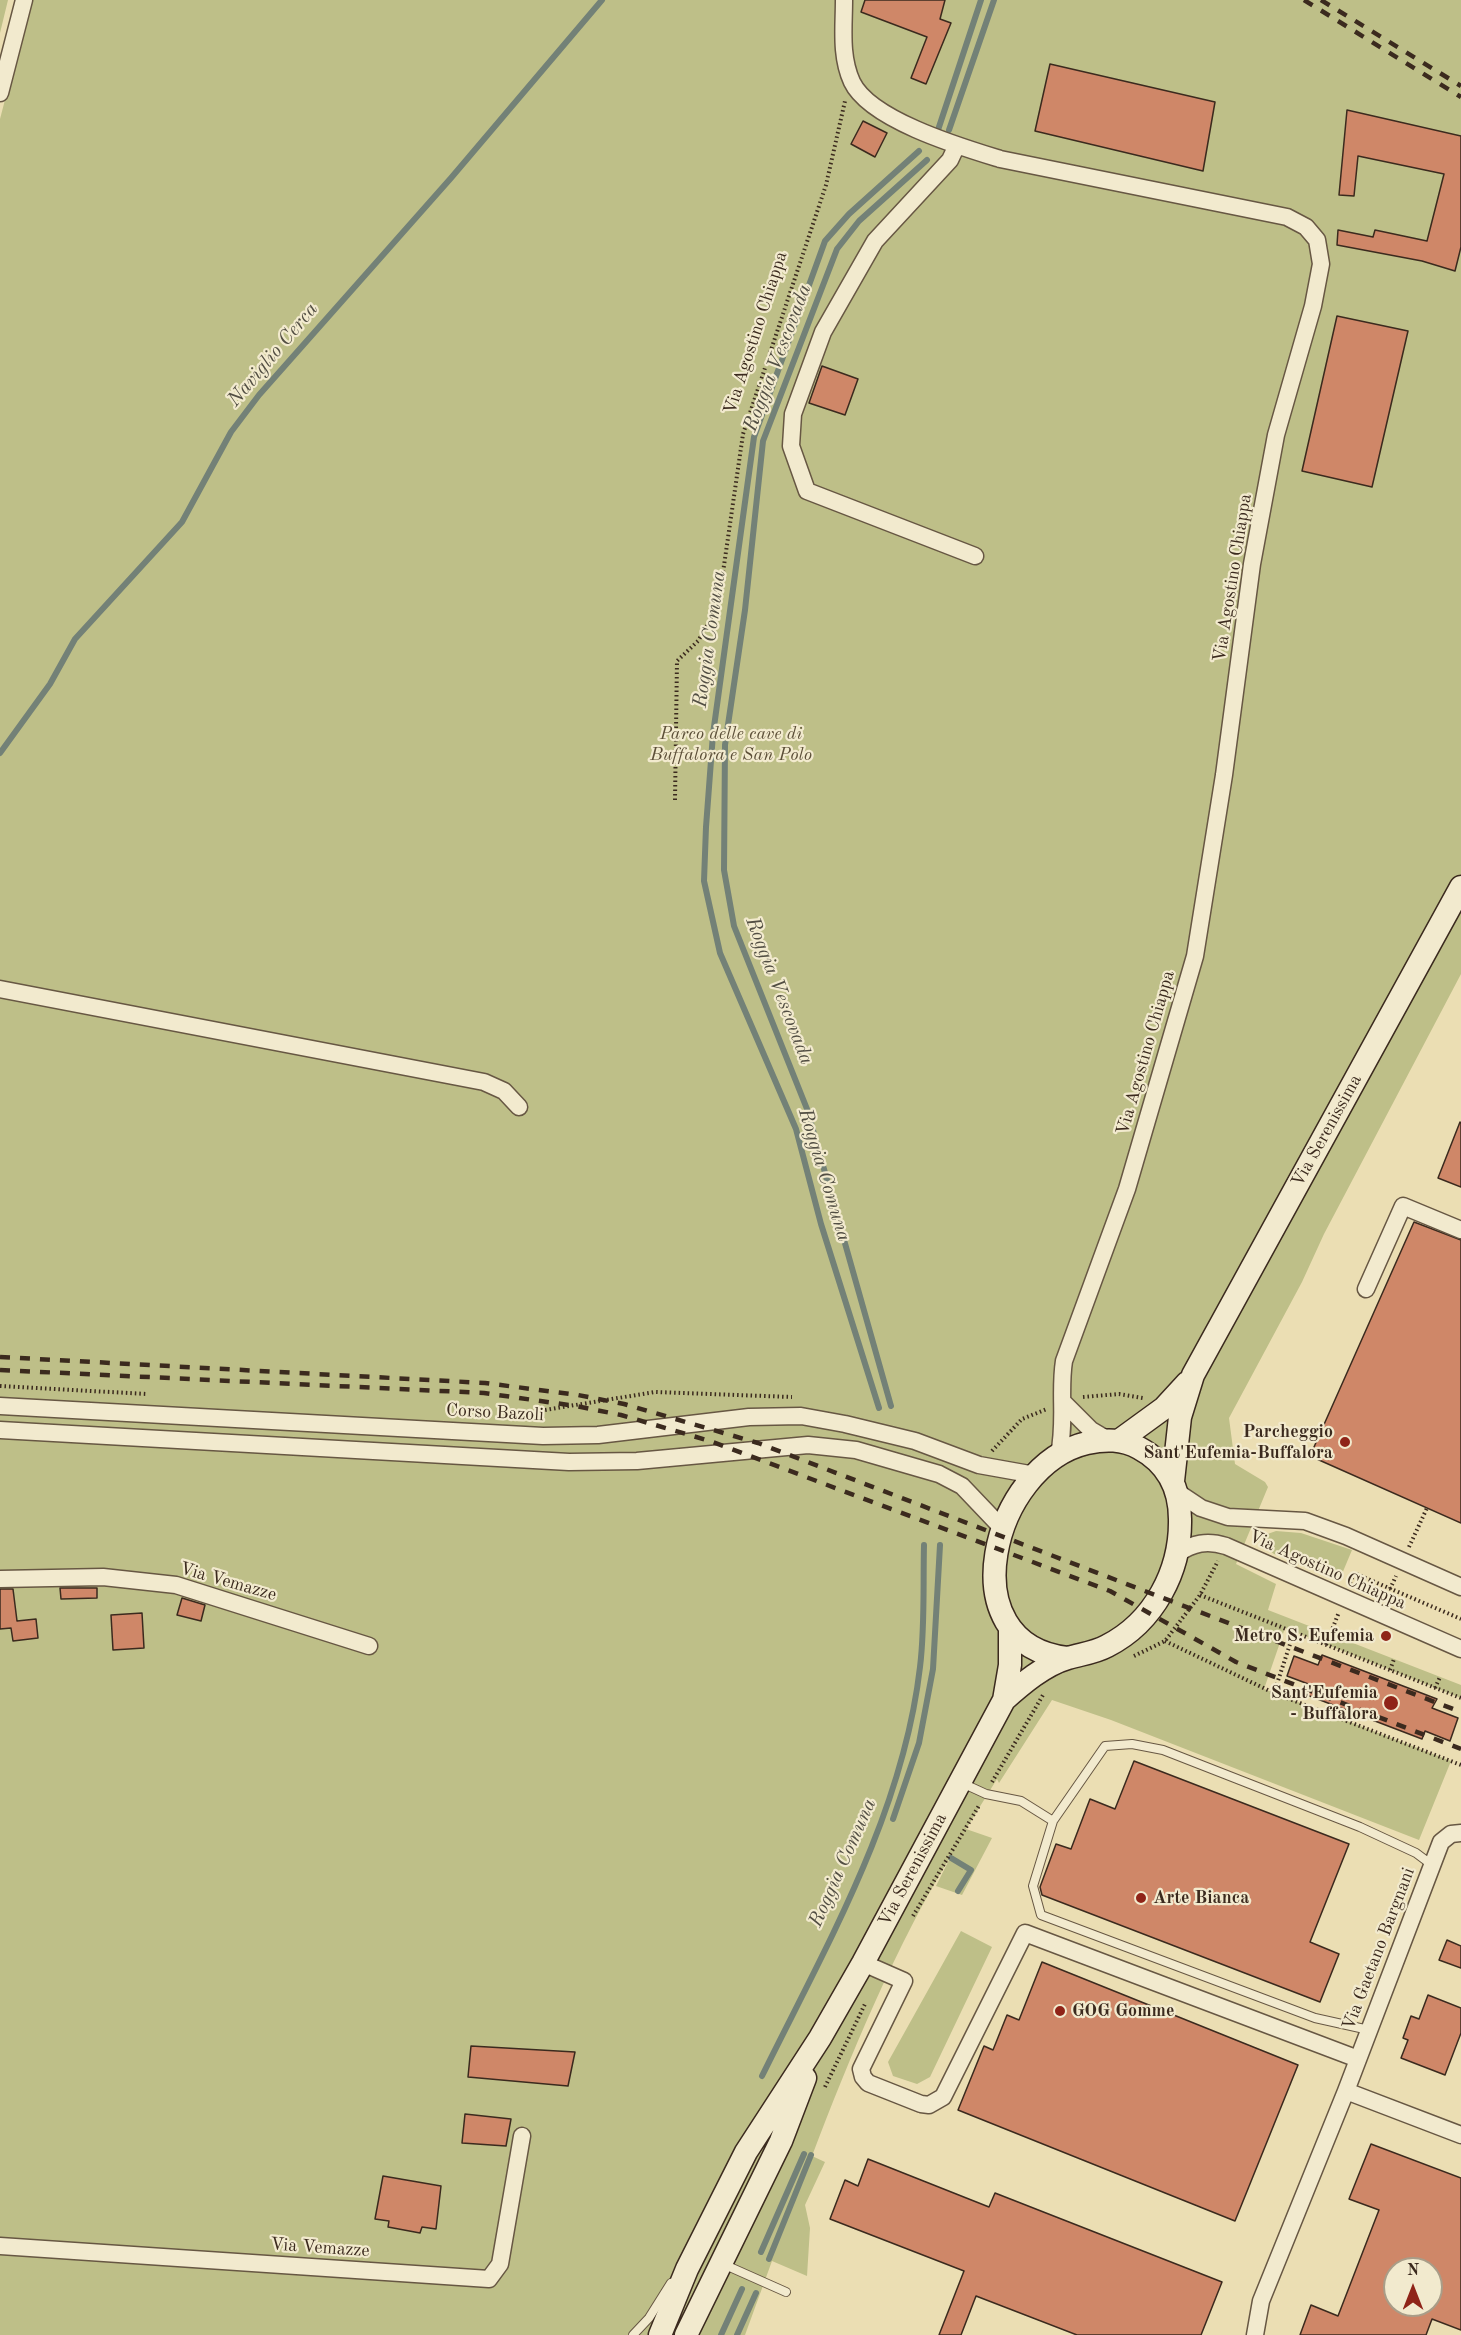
<!DOCTYPE html>
<style>
body{margin:0}
#map{position:relative;width:1461px;height:2335px;overflow:hidden;background:#ebdeb3;font-family:"Old Standard TT",serif}
canvas{display:block}
.north{position:absolute;left:1383px;top:2257px;width:60px;height:60px;box-sizing:border-box;background:#f2eace;border:2px solid #a99d88;border-radius:50%;rotate:0deg;font-size:16px;font-weight:700;line-height:24px;text-align:center;color:#3b2a1e}
.north::after{content:'';display:block;margin:auto;width:21px;height:27px;background:#8f2418;clip-path:polygon(50% 0,100% 100%,50% 72%,0 100%)}
</style>
<div id="map">
<canvas width="1461" height="2335"></canvas>
<div class="north">N</div>
</div>
<script>
const g = document.querySelector('canvas').getContext('2d');
g.lineJoin = 'round';
function fill(path, color) { g.fillStyle = color; g.fill(path, 'evenodd'); }
function stroke(path, color, width, dash) { g.strokeStyle = color; g.lineWidth = width; g.lineCap = dash ? 'butt' : 'round'; g.setLineDash(dash || []); g.stroke(path); }
function label(font, color, halo, rows, align = 'center') {
  g.font = font + ' "Old Standard TT",serif'; g.lineWidth = 4.5; g.setLineDash([]); g.textBaseline = 'middle'; g.strokeStyle = halo; g.fillStyle = color; for (const [text, x, y, turn = 0] of rows) {
    g.save(); g.translate(x, y); g.rotate((+turn || 0) * Math.PI / 180); g.textAlign = isNaN(turn) ? turn : align; if (halo) g.strokeText(text, 0, 0); g.fillText(text, 0, 0); g.restore();
  }
}
fill(new Path2D(`
 M0,0H8L0,33Z
 M31,0H1461V974L1324,1234L1302,1282L1229,1418L1235,1464L1265,1482L1268,1487L1236,1564L1276,1584L1268,1610L1461,1685V1698L1285,1628L1264,1689L1451,1761L1419,1840L1111,1720L1052,1700L999,1783L997,1779L966,1829L992,1838L962,1895L936,1886L952,1854C896,1945 850,2056 812,2156L825,2162L805,2205L810,2228L807,2276L772,2261L745,2335H0V119Z
 M1276,1531L1301,1533L1352,1550L1339,1581L1274,1554L1262,1545V1536Z
 M961,1931L992,1947L930,2077L917,2084L893,2076L888,2062Z`), '#bebf88');
stroke(new Path2D(`
 M938,130L981,0
 M949,130L994,0
 M0,753L50,684L75,639L182,522L231,432L259,395L451,178L602,0
 M891,1406L807,1109L734,926L724,870L725,745L745,610L763,441L837,249L859,221L927,160
 M879,1408L821,1224L796,1129L720,953L704,881L706,827L713,734L754,437L825,241L849,214L919,151
 M893,1819L919,1743L933,1669L940,1545
 M951,1858L971,1870L958,1891
 M762,2076C826,1946 903,1814 920,1667C925,1627 923,1585 924,1545
 M761,2252L804,2154
 M769,2259L811,2155
 M721,2335L742,2289
 M737,2335L756,2293`), '#738177', 6);
const building = new Path2D(`
 M865,0H945L940,19L951,23L926,84L911,78L927,37L861,12Z
 M1050,64L1215,102L1203,171L1035,131Z
 M1347,110L1461,136V247L1455,271L1422,261L1337,245L1338,230L1373,237L1375,230L1427,241L1444,174L1358,156L1354,196L1339,195Z
 M863,121L887,133L875,157L851,144Z
 M1337,316L1408,331L1372,487L1302,471Z
 M822,366L858,379L845,415L809,403Z
 M1460,1122L1461,1123V1187L1438,1178Z
 M1414,1222L1461,1240V1523L1310,1456Z
 M60,1588H97V1598L61,1599Z
 M0,1589H13L17,1621L36,1619L38,1638L13,1641L11,1628L0,1629Z
 M182,1598L205,1605L201,1621L177,1615Z
 M142,1613L144,1648L113,1650L111,1615Z
 M1322,1655L1437,1699L1432,1708L1458,1718L1450,1741L1425,1731L1422,1739L1307,1695L1311,1685L1287,1676L1294,1656L1318,1665Z
 M1134,1761L1349,1844L1310,1942L1339,1954L1320,2002L1042,1895L1040,1887L1056,1844L1071,1849L1090,1799L1115,1809Z
 M1447,1940L1461,1946V1968L1439,1960Z
 M1042,1962L1298,2065L1235,2221L958,2110L984,2046L993,2050L1007,2015L1019,2020Z
 M1428,1995L1461,2008V2033L1445,2075L1401,2058L1408,2040L1403,2038L1411,2016L1419,2019Z
 M471,2046L575,2052L568,2086L468,2077Z
 M465,2114L511,2119L506,2146L462,2143Z
 M1371,2144L1461,2178V2330L1432,2319L1426,2335H1300L1311,2305L1338,2316L1379,2210L1349,2199ZM1395,2269H1431V2305H1395Z
 M868,2159L989,2207L995,2193L1222,2282L1201,2335H1077L976,2296L961,2335H939L964,2271L830,2219L845,2180L858,2186Z
 M383,2176L441,2186L436,2229L422,2227L420,2233L388,2227L389,2221L375,2219Z`);
fill(building, '#cf8768');
stroke(building, '#3b2a1e', 1.5);
const lane = new Path2D(`
 M962,1783L986,1794L1021,1801L1053,1821L1105,1746L1132,1744L1163,1750L1360,1827L1416,1853L1432,1865
 M1053,1821L1033,1886L1041,1915L1315,2018L1369,2030
 M723,2264L786,2292
 M633,2335L649,2318L671,2283`);
const street = new Path2D(`
 M844,0C844,27 840,56 852,82C870,120 961,147 1000,159L1287,217L1306,227L1317,240L1321,264L1313,306L1276,435L1252,564L1224,775L1195,956L1127,1189L1064,1361C1059,1392 1066,1422 1059,1454
 M0,93L24,0
 M957,145L950,160L875,241L823,332L793,414L791,446L807,491L975,556
 M0,989L484,1082L504,1091L519,1107
 M1366,1289L1403,1206L1461,1230
 M1063,1402L1091,1430L1108,1440
 M0,1406L543,1436L598,1435L749,1417L801,1416L845,1424L915,1441L979,1465L1035,1475
 M0,1430L569,1462L637,1461L808,1445L856,1450L939,1474L962,1486L1002,1528
 M1177,1492L1201,1508L1228,1517L1305,1521L1346,1536L1461,1587
 M1177,1554C1193,1543 1207,1540 1226,1546L1461,1649
 M0,1579L103,1577L176,1585L369,1646
 M863,1963L904,1981L861,2069L863,2077L868,2083L921,2104L929,2105L943,2097L1025,1933L1358,2059
 M1346,2091L1461,2135
 M0,2246L489,2279L500,2264L522,2136
 M1255,2335L1261,2301L1346,2091L1441,1842L1451,1834L1461,1833`);
const secondary = new Path2D(`
 M1120,1440L1164,1408L1187,1383
 M1173,1481L1180,1417L1193,1375L1461,887
 M1004,1700C1022,1684 1044,1665 1068,1658C1081,1654 1094,1653 1107,1646C1154,1622 1181,1571 1180,1519C1180,1488 1167,1463 1139,1448C1122,1439 1106,1439 1087,1443C992,1465 947,1644 1067,1658
 M660,2335L687,2269L746,2152L820,2038L863,1963L1004,1700L1010,1665V1629
 M686,2335L781,2141L805,2078`);
stroke(lane, '#675743', 10);
stroke(street, '#675743', 19);
stroke(secondary, '#3b2a1e', 25);
stroke(new Path2D(`
 M675,800L677,661L698,641L718,607L743,434L826,185L845,101
 M0,1386L147,1394
 M1083,1397L1119,1394L1143,1398
 M514,1415L655,1392L792,1397
 M992,1451L1022,1419L1047,1409
 M1409,1547L1427,1508
 M1350,1583L1354,1573L1461,1619
 M1390,1589L1396,1576
 M1200,1595L1461,1698
 M1165,1641L1274,1693L1461,1765
 M1326,1645L1339,1612
 M1134,1656L1165,1641L1200,1595L1218,1561
 M1390,1670L1394,1659
 M1435,1688L1440,1677
 M1274,1693L1294,1632
 M992,1782L1043,1695
 M913,1916L980,1804
 M825,2087L865,2004`), '#3b2a1e', 4, [1.5, 3]);
stroke(lane, '#f2eace', 8);
stroke(street, '#f2eace', 16);
stroke(secondary, '#f2eace', 22);
stroke(new Path2D(`
 M1304,0L1461,97
 M1321,0L1461,86
 M0,1357L485,1383L578,1395L624,1404L758,1443L1461,1712
 M0,1370L484,1393L576,1406L621,1415L710,1441L1110,1591L1236,1662L1461,1749`), '#3b2a1e', 4.5, [10, 10]);
for (const [x, y, r, color] of [
 [1345,1442,6,"#8f2418"],
 [1386,1636,6,"#8f2418"],
 [1391,1703,8,"#8f2418"],
 [1141,1898,6,"#8f2418"],
 [1060,2011,6,"#8f2418"]
]) { const dot = new Path2D(); dot.arc(x, y, r, 0, 2 * Math.PI); g.fillStyle = color; g.fill(dot); stroke(dot, '#f2eace', 2); }
label('18px', '#3b2a1e', '#f2eace', [
 ["Via Agostino Chiappa",756,333,-72],
 ["Via Agostino Chiappa",1233,578,-81],
 ["Via Agostino Chiappa",1146,1053,-74],
 ["Via Serenissima",1327,1131,-61],
 ["Corso Bazoli",495,1413,3],
 ["Via Agostino Chiappa",1327,1570,24],
 ["Via Vemazze",228,1582,16],
 ["Via Serenissima",913,1870,-62],
 ["Via Gaetano Bargnani",1379,1949,-69],
 ["Via Vemazze",320,2248,4]
]);
label('italic 18px', '#5c4f38', '#f2eace', [
 ["Parco delle cave di",731,734],
 ["Buffalora e San Polo",731,755]
]);
label('bold 18px', '#3b2a1e', '#f2eace', [
 ["Parcheggio",1333,1432],
 ["Sant'Eufemia-Buffalora",1333,1453],
 ["Metro S. Eufemia",1374,1636],
 ["Sant'Eufemia",1378,1693],
 ["- Buffalora",1378,1714],
 ["Arte Bianca",1153,1898,"left"],
 ["GOG Gomme",1072,2011,"left"]
], 'right');
label('italic 20px', '#524e43', '#f2eace', [
 ["Naviglio Cerca",273,355,-50],
 ["Roggia Vescovada",778,358,-69],
 ["Roggia Comuna",710,639,-82],
 ["Roggia Vescovada",779,991,69],
 ["Roggia Comuna",824,1175,73],
 ["Roggia Comuna",843,1863,-66]
]);
</script>
